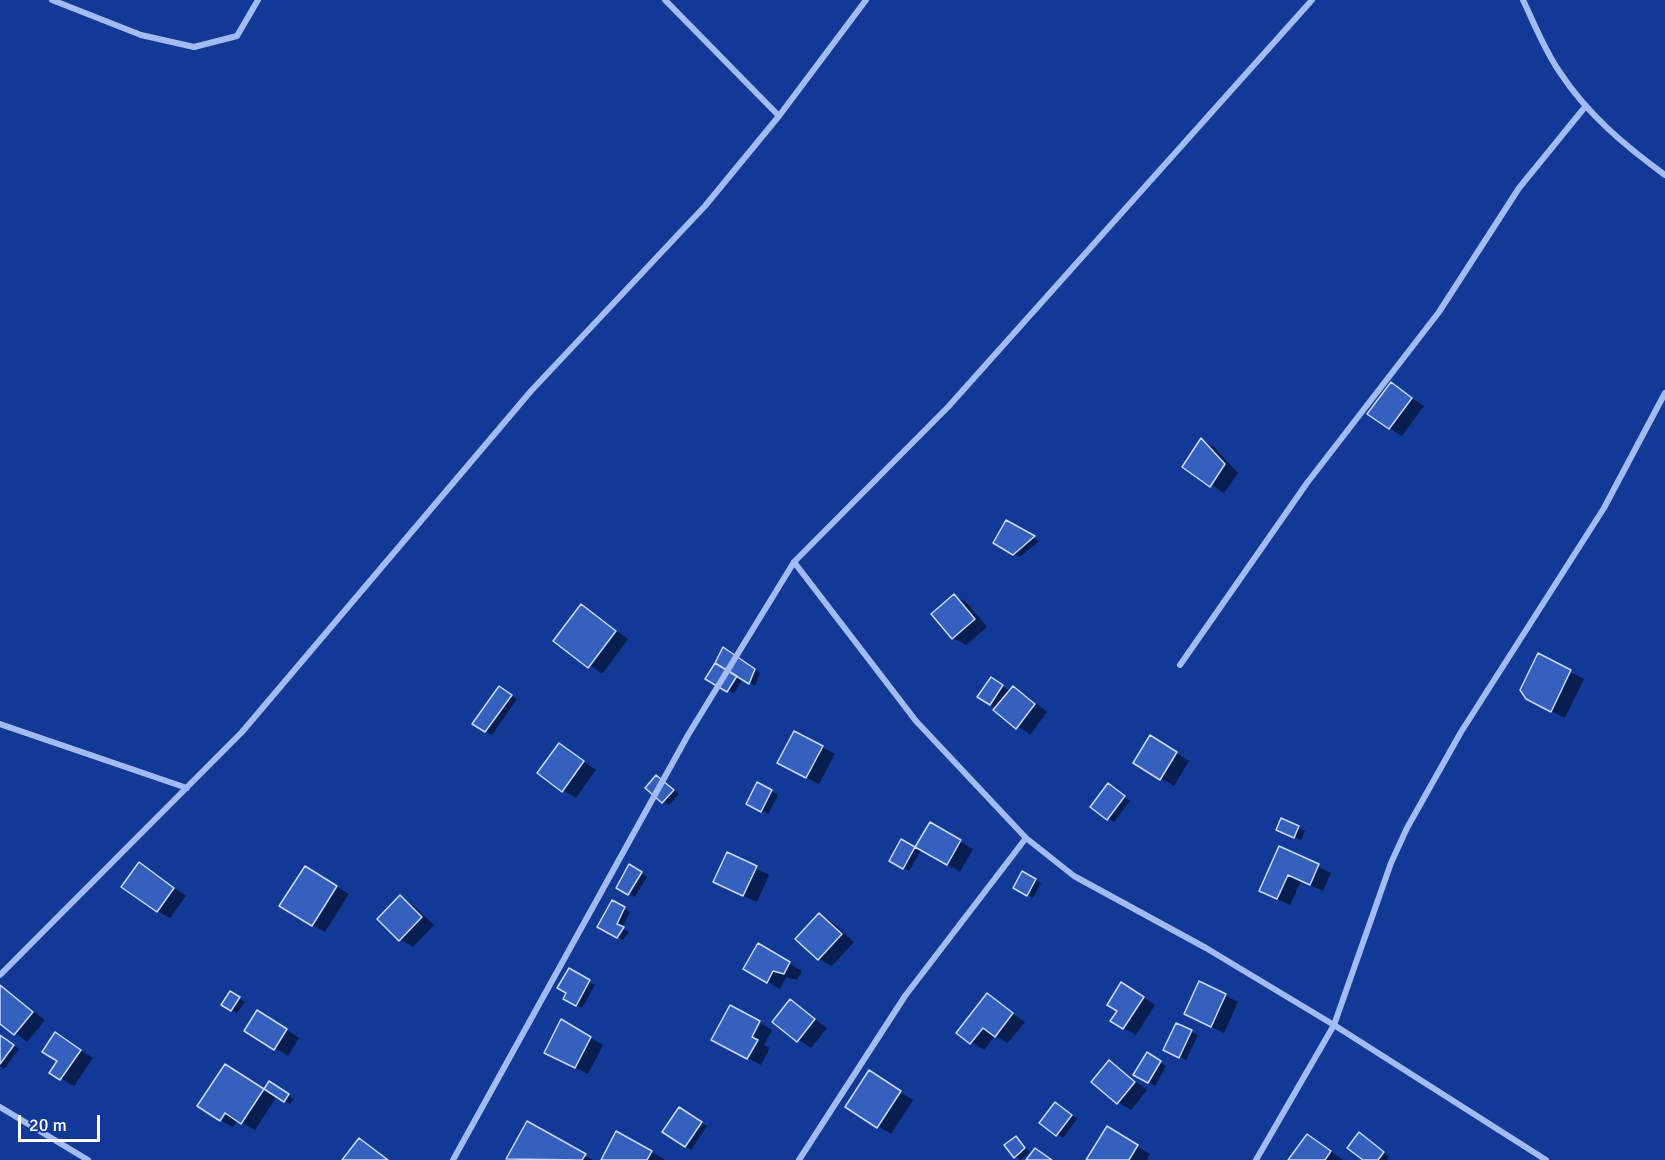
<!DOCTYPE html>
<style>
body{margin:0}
#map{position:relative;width:1665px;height:1160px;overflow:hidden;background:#123996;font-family:Signika,sans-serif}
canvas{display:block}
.scale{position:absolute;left:18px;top:1115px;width:82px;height:27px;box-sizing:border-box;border:3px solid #fff;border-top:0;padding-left:8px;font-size:18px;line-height:21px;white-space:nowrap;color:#fff;-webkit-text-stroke:4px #123996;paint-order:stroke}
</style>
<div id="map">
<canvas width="1665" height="1160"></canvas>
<div class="scale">20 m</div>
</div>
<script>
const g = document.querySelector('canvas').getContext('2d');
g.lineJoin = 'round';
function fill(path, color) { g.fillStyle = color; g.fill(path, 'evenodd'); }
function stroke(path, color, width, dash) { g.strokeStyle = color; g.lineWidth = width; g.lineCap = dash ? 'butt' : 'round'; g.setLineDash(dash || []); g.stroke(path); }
fill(new Path2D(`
 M1391,384L1424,406L1402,436L1389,428Z
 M1202,440L1214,447L1238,473L1224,493L1184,467Z
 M1007,522L1039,541L1020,557L995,543Z
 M954,596L967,603L987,627L966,645L953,638Z
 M581,606L628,639L602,674L555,641Z
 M729,653L760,673L755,686L743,678L734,694L707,679Z
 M1539,656L1584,679L1565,718L1541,706Z
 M991,679L1010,691L1013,688L1026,695L1047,712L1030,735L979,696Z
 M505,691L517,699L492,735L474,723Z
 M559,745L596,770L576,798L563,790Z
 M1164,745L1189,761L1174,786L1161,778Z
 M822,747L835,754L819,784L792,770Z
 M662,780L679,794L669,805L647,788Z
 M758,784L778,795L768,814L748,804Z
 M1115,789L1130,801L1114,822L1092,807Z
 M1282,820L1305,831L1301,840L1284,832Z
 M931,824L973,849L960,872L922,849L909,871L891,860L902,841L916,849Z
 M1280,848L1331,873L1323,891L1301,881L1290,905L1261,891Z
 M728,854L769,875L757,902L728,889Z
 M140,864L186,896L170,918L157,911Z
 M630,866L647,877L635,897L618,887Z
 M1023,873L1041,883L1033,898L1015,887Z
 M318,875L349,894L325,932L312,925Z
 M400,897L413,905L434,925L413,947L400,939Z
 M612,902L630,912L622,928L629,932L623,940L599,926Z
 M819,915L832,922L854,942L832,966L819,959L797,939Z
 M758,945L802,971L797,980L786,977L780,989L745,968Z
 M569,970L595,985L582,1008L565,998L568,992Z
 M1200,983L1238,1002L1224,1033L1199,1021Z
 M0,986L45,1020L27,1042L0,1022Z
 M1134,991L1155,1005L1136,1035L1124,1028L1119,1010Z
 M230,993L245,1002L237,1013L223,1004Z
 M987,995L1025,1022L1008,1043L995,1036L984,1050L958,1033Z
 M790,1001L827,1028L811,1048L774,1022Z
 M270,1019L299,1038L288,1056L275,1048Z
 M562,1021L603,1045L588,1074L559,1059Z
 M761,1023L772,1030L764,1045L770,1048L761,1065L726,1046L750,1044Z
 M1177,1025L1198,1035L1186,1060L1165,1049Z
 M0,1036L19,1049L4,1069L0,1066Z
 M68,1042L93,1058L74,1086L51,1072Z
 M1147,1054L1166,1066L1155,1086L1135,1074Z
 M1110,1062L1147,1090L1131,1110L1118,1102Z
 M238,1073L264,1090L269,1083L294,1099L290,1104L277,1096L255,1130L238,1120L233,1127L220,1120Z
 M882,1080L913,1100L891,1134L847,1107Z
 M1061,1107L1077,1119L1063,1138L1057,1134Z
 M679,1109L707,1126L691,1150L664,1132Z
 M528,1123L593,1160H510L508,1159Z
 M1107,1128L1150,1154L1147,1160H1088Z
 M616,1133L664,1159V1160H603Z
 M1307,1136L1320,1143L1343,1160H1290Z
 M1016,1138L1030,1152L1021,1160L1015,1156Z
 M1365,1138L1389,1157L1387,1160H1365Z`), '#0007');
const building = new Path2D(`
 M1391,382L1412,398L1389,429L1367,414Z
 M1201,438L1225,464L1210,487L1182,467Z
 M1006,520L1035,536L1013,555L993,543Z
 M954,594L975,619L952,639L931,614Z
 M581,604L616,631L588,668L553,641Z
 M723,647L755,669L749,684L715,663Z
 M1538,653L1571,670L1551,712L1526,699L1520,690Z
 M715,663L737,676L727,692L705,679Z
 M991,677L1003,685L990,705L977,697Z
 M499,686L512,695L485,732L472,724Z
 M1013,686L1035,704L1016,729L993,710Z
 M794,731L823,746L806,778L777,763Z
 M1150,735L1177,752L1160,780L1133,763Z
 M559,743L584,761L562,792L537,773Z
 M656,775L674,790L662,803L645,788Z
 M757,782L772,790L761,812L746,804Z
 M1108,783L1125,796L1107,820L1090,807Z
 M1281,818L1299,826L1294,838L1276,830Z
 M930,822L961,840L947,865L915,847Z
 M901,839L915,847L903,869L889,861Z
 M1279,846L1319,864L1310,885L1288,875L1277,899L1259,891Z
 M727,852L757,866L743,896L713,882Z
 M139,862L174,888L157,912L121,887Z
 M629,864L642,872L628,895L616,888Z
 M305,866L337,886L312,926L279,906Z
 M1022,871L1036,879L1027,896L1013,888Z
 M400,895L422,917L399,941L377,919Z
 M612,900L625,907L617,924L624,927L617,938L597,927Z
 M819,913L842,934L818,960L795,939Z
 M758,943L790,962L784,974L773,971L767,983L743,969Z
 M569,968L590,980L576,1006L563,999L566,993L557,988Z
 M1199,981L1226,994L1211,1027L1184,1014Z
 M1121,982L1144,997L1123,1029L1110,1021L1117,1011L1107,1005Z
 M0,985L33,1012L14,1035L0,1024Z
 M230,991L240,997L231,1011L221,1005Z
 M987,993L1013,1013L995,1037L983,1028L970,1044L956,1033Z
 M790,999L815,1019L797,1042L772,1022Z
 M730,1005L760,1021L752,1037L758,1040L747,1059L711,1040Z
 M257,1010L287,1029L274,1050L244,1031Z
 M561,1019L591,1037L575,1068L544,1053Z
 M1176,1023L1192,1030L1179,1058L1163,1050Z
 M55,1032L81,1050L60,1080L49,1073L57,1061L42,1052Z
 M0,1035L14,1045L0,1064Z
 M1147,1052L1161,1061L1148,1083L1133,1075Z
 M1109,1060L1135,1082L1117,1104L1091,1082Z
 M225,1064L264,1089L241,1124L225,1113L220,1121L197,1106Z
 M869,1070L901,1091L877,1128L845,1107Z
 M269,1081L289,1094L284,1102L264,1089Z
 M1055,1102L1072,1115L1056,1136L1039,1123Z
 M679,1107L702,1122L685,1147L662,1132Z
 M527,1121L586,1154L582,1160L506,1159Z
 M1107,1126L1138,1145L1129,1160H1086Z
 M616,1131L652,1151L647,1160H601Z
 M1359,1132L1384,1152L1378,1160H1363L1347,1148Z
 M1307,1134L1331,1151L1325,1160H1288Z
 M1016,1136L1025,1148L1014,1158L1004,1145Z
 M359,1138L388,1160H342Z
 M1035,1148L1052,1160H1026Z`);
fill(building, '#3560bd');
stroke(building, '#c9dafd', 1.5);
stroke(new Path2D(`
 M52,0L141,35L194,47L237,36L258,0
 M665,0L779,116
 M1523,0C1534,23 1544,49 1559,71C1587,114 1624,145 1665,175
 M794,562L916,721L1026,838L1074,876L1206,948L1334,1025L1546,1160
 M1180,665L1307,483L1439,312L1519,188L1585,107
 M0,724L187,788
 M0,975L242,732L531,391L705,206L779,116L866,0
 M0,1107L88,1160
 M453,1160L688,735L794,562L948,407L1312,0
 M799,1160L905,996L1026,838
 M1256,1160L1334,1025L1391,863L1407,828L1461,732L1604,508L1665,393`), '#a2bbf3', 6);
</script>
